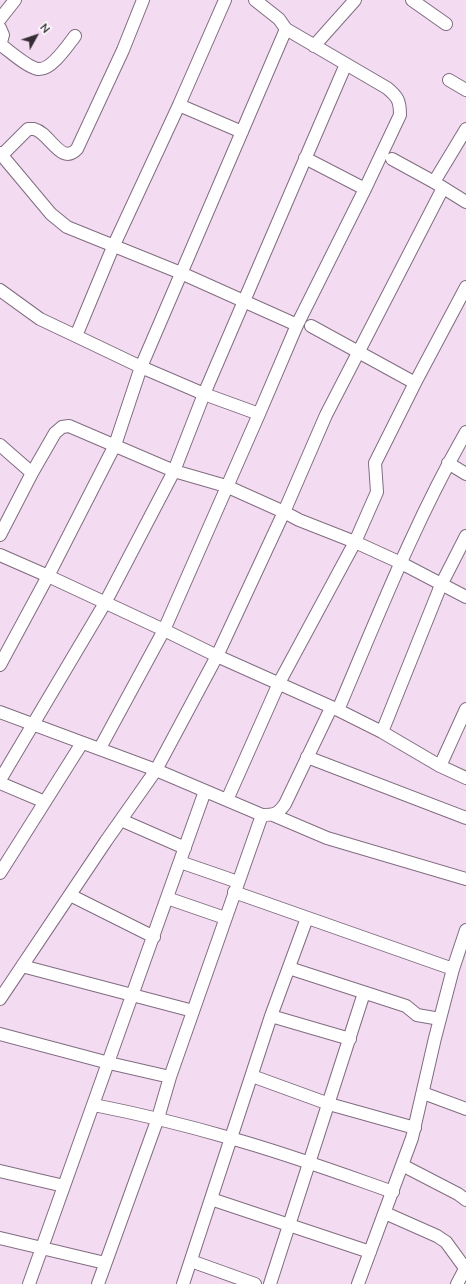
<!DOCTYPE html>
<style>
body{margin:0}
#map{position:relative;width:466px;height:1284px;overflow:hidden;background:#f3dcf2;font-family:Mulish,sans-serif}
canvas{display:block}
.north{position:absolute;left:16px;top:16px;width:40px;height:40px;-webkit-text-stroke:3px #fff;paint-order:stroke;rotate:50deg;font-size:11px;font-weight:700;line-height:16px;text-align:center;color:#352c34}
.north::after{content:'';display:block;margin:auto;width:14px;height:18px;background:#352c34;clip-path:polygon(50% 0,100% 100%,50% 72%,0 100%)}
</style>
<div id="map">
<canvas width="466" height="1284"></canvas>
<div class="north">N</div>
</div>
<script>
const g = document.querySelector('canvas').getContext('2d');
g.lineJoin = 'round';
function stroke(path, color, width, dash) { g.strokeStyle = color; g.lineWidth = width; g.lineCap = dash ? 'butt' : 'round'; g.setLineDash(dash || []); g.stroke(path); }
const minor = new Path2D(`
 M412,0L446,24
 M0,19L15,0
 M0,28L3,35L0,46
 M1,45C11,52 27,67 38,69C51,71 68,45 75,36
 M314,46L355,0
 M449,80L466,90
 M179,105L242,132
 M0,153L51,214L67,227L181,273L297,325
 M2,155L28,129C29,129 34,129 34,129C50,133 61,166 77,149L123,50L143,0
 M305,158L365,189
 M392,159L434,182L466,202
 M434,182L466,129
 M0,290L40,319L76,336L141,367L204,394L259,414
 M311,326L415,383
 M76,336L113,247L179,105L225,0
 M0,445L32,473
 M448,463L466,474
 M0,535L32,473L55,433L62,427L69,426L174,471L226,486L284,512L326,415L443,188
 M0,555L48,576L115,445L141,367L286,29L279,19L255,0
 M0,665L48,576L164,630L217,656L338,710L382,732L440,766L466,778
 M338,710C378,616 415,521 466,432
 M0,712L156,770L262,815C275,815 278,814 285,804L331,708
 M382,732L441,585L466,536
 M100,748L164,630L259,414L297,325L365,189L400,115C400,101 398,97 387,88L286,29
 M307,757L466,818
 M440,766L466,709
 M0,780L105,603L174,471L204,394L346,64
 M0,783L45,802
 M227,800L279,683L355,542L377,492L375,463L415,383L466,287
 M273,815L327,838L466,879
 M121,820L185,848
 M180,862L238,882
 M0,873L82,743
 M234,892L453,969
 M70,895L154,937
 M167,898L225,918
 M22,966L193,1011
 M289,968L406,1006L417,1015L440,1019
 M0,999L106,841L156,770L217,656L284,512L299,520L355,542L401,563L466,597
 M271,1016L350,1039
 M0,1034L109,1063L170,1077
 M252,1076L329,1104L415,1128
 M423,1093L466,1109
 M94,1105C140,1114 185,1125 230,1138C285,1153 339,1173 393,1192
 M402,1165L458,1194L466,1200
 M0,1171L64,1186
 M211,1199L370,1252
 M385,1213L437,1236L446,1242L465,1268
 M0,1238L105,1263
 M191,1261L255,1284
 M29,1284L205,791
 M98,1284L158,1118L170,1077L262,815
 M183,1284L271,1016L307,918
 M270,1284L364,993
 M358,1284L412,1138L435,1038L453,969L466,930
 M457,1284L466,1267`);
stroke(minor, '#816c80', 14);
stroke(minor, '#fff', 12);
</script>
